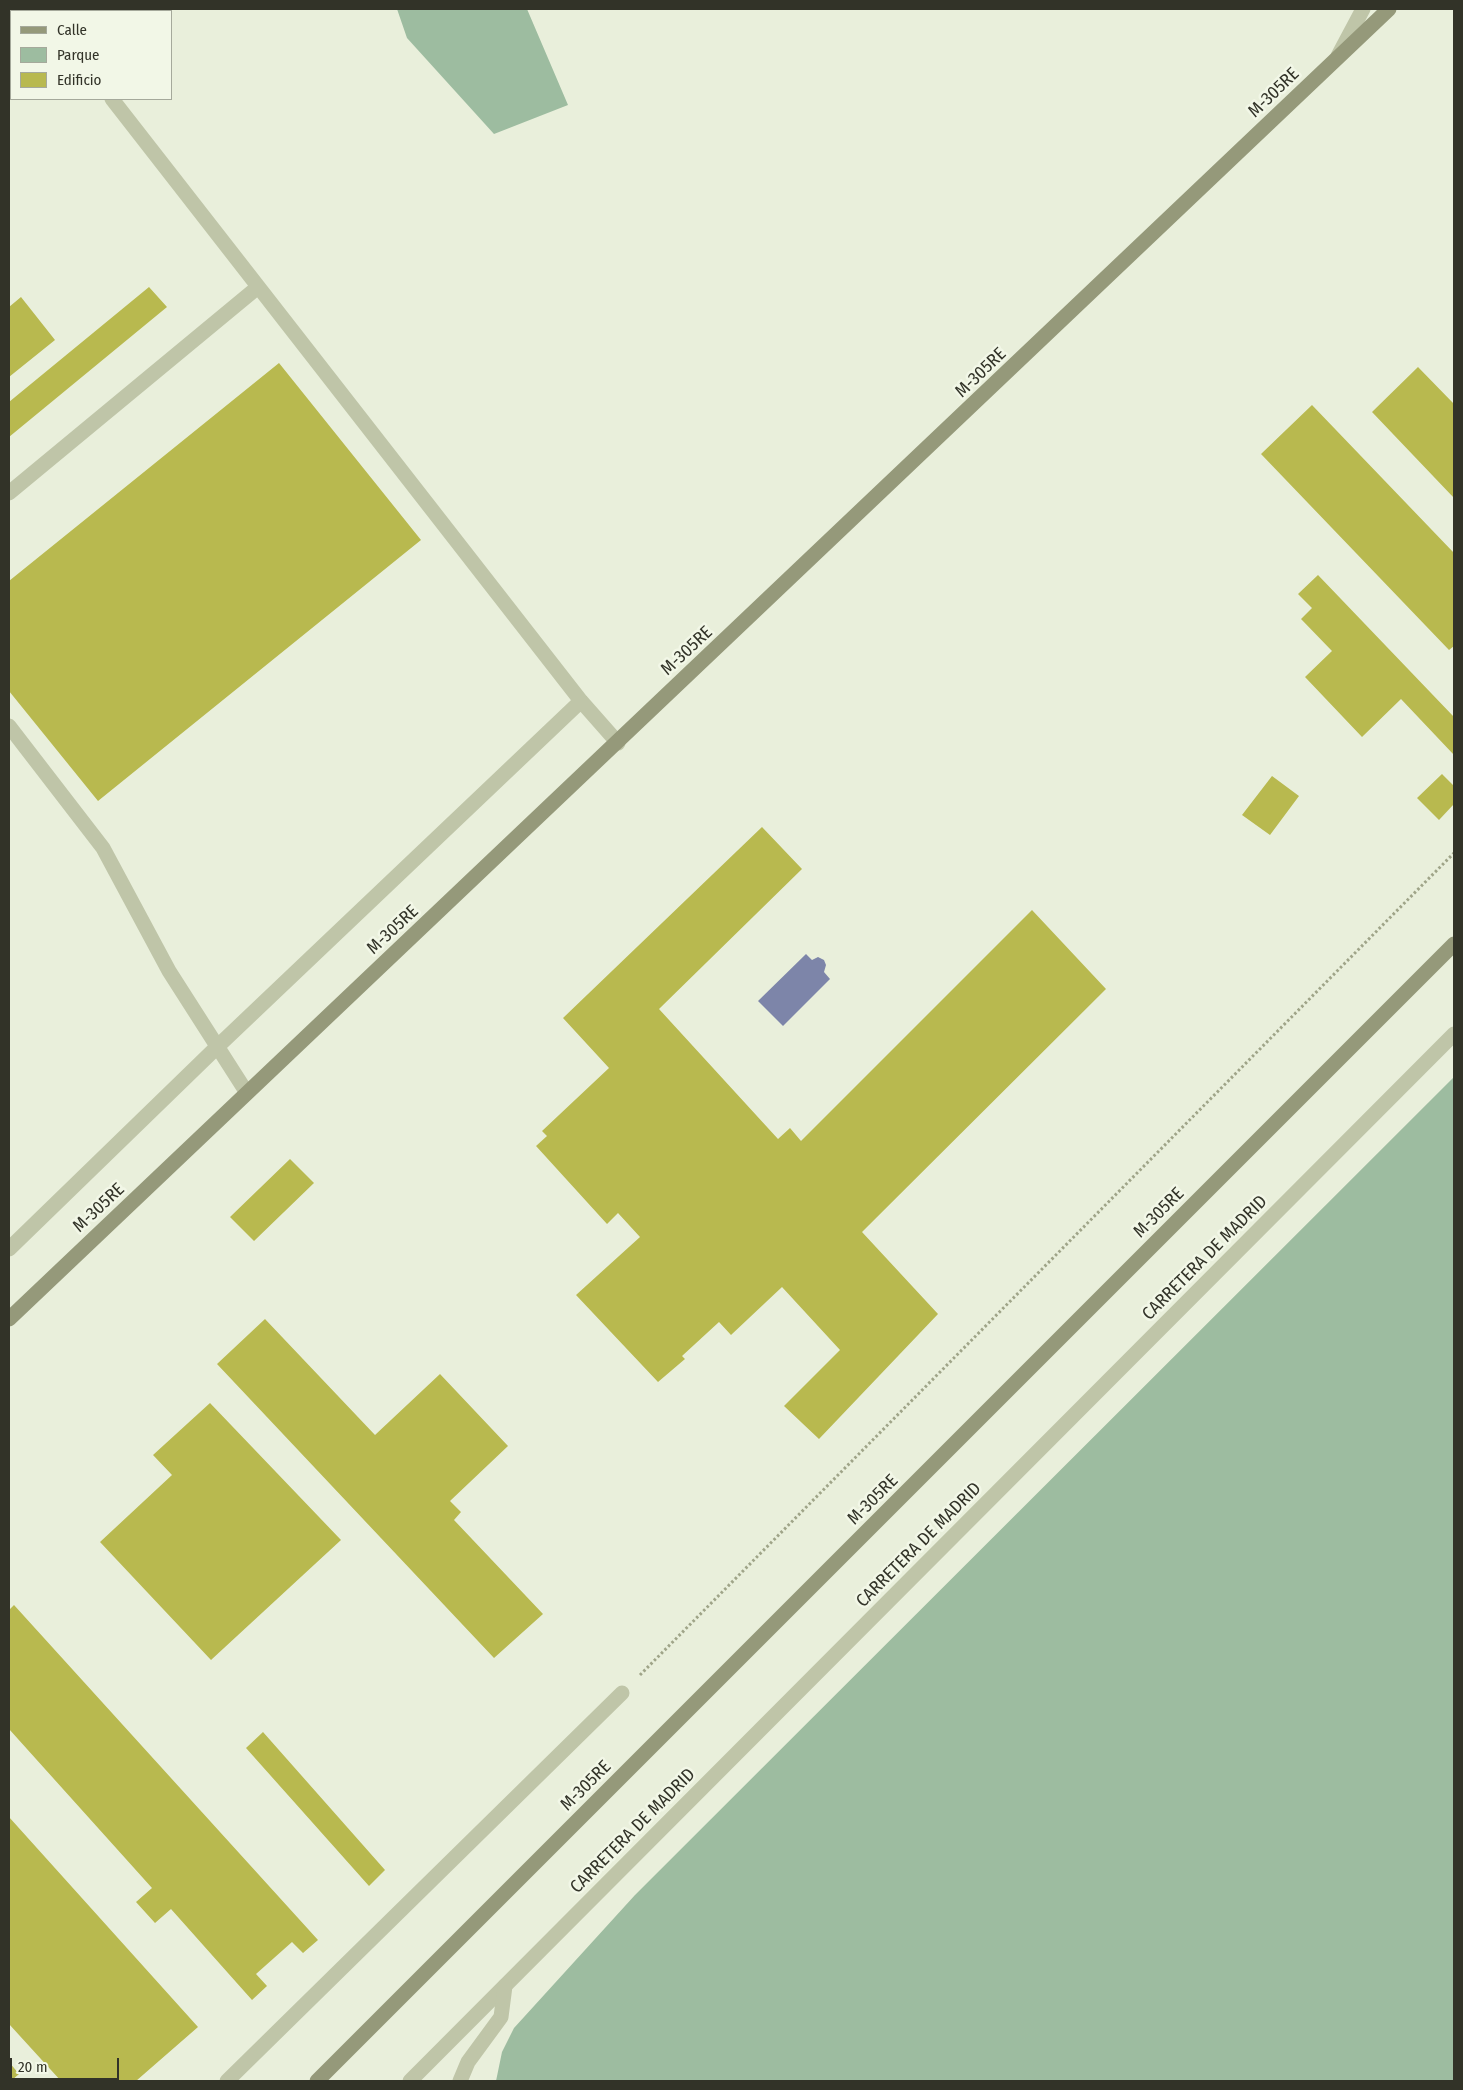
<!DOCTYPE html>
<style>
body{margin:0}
#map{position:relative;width:1463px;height:2090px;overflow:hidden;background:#e9efdb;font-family:"Fira Sans Condensed",sans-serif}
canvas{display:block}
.frame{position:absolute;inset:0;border:10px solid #323328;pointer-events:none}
.legend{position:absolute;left:10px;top:10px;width:162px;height:90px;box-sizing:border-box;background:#f2f7e7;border:1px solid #a5a99b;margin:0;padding:6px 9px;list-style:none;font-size:15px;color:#323328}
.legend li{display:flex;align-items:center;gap:10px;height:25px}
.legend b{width:25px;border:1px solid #a5a99b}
.scale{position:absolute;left:10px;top:2058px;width:109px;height:22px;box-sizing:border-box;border:2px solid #323328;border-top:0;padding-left:6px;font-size:15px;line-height:18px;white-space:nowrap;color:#323328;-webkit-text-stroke:4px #f2f7e7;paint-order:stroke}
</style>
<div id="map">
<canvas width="1463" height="2090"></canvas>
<div class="frame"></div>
<ul class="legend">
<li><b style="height:6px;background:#95997a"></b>Calle</li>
<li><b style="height:14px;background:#9dbca0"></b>Parque</li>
<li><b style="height:14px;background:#b8b94f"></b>Edificio</li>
</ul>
<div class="scale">20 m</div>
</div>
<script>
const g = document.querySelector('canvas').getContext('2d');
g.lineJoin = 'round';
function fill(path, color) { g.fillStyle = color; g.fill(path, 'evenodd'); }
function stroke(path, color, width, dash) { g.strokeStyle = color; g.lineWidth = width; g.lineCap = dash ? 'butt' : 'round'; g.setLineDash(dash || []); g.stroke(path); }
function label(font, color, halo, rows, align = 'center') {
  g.font = font + ' "Fira Sans Condensed",sans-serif'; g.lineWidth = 5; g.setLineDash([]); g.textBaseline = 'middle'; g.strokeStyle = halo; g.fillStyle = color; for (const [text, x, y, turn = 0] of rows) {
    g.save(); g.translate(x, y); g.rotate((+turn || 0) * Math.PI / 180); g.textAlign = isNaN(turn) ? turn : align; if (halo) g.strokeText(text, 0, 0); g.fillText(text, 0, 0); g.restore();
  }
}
fill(new Path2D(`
 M397,9H527L568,105L494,134L407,38Z
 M1454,1077V2081H496L502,2052L514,2028L635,1895Z`), '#9dbca0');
fill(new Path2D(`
 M806,954L812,960L818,957L824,960L826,965L824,972L830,979L783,1026L758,1001Z`), '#7d85a9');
fill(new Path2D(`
 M149,287L167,307L9,437V402Z
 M21,297L55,340L9,377V307Z
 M279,363L421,540L98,801L9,691V581Z
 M1418,367L1454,404V498L1372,412Z
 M1312,405L1454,553V646L1449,650L1261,454Z
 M1318,575L1454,717V755L1401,699L1362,737L1305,677L1332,651L1301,619L1312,608L1298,594Z
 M1442,774L1454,786V804L1439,820L1417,798Z
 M1272,776L1299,796L1270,835L1242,815Z
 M762,827L802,869L659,1009L778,1139L790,1128L801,1141L1032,910L1106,989L862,1232L938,1314L819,1439L784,1406L840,1350L782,1287L731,1335L719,1322L682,1356L685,1359L658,1382L576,1295L640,1237L618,1213L607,1224L536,1146L547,1136L542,1131L609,1068L563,1018Z
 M290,1159L314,1183L254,1241L230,1217Z
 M265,1319L375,1435L440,1374L508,1446L450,1501L461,1512L454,1520L543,1614L494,1658L217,1364Z
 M210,1403L341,1540L211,1660L100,1542L172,1475L153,1455Z
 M14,1605L318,1940L303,1953L292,1942L256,1974L267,1986L252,2000L171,1909L155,1923L136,1902L152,1888L9,1729V1610Z
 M263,1732L385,1870L369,1886L246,1748Z
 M9,1817L198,2027L136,2081H61L9,2024Z
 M9,2062L19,2074L11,2081H9Z`), '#b8b94f');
stroke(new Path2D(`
 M640,1675L1454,853`), '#9fa488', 3, [2.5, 2.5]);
stroke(new Path2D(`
 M43,9L45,11
 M1338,56L1363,9
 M112,99L581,701L618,743
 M9,493L258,287
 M9,726L103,848L169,971L247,1093
 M9,1249L217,1047L581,701
 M227,2081L622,1693
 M410,2081L1454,1034`), '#bfc5a8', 15);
stroke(new Path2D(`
 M460,2081L468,2062L501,2017L505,1986`), '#bfc5a8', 15);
stroke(new Path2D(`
 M9,1319L1389,9
 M317,2081L1454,944`), '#95997a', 15);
label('18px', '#323328', '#f2f7e7', [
 ["M-305RE",1274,93,-44],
 ["M-305RE",981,373,-44],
 ["M-305RE",687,651,-43],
 ["M-305RE",393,930,-43],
 ["M-305RE",99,1208,-43],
 ["M-305RE",1159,1213,-45],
 ["CARRETERA DE MADRID",1205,1258,-45],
 ["M-305RE",873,1500,-45],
 ["CARRETERA DE MADRID",919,1545,-45],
 ["M-305RE",586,1786,-45],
 ["CARRETERA DE MADRID",633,1831,-45]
]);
</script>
